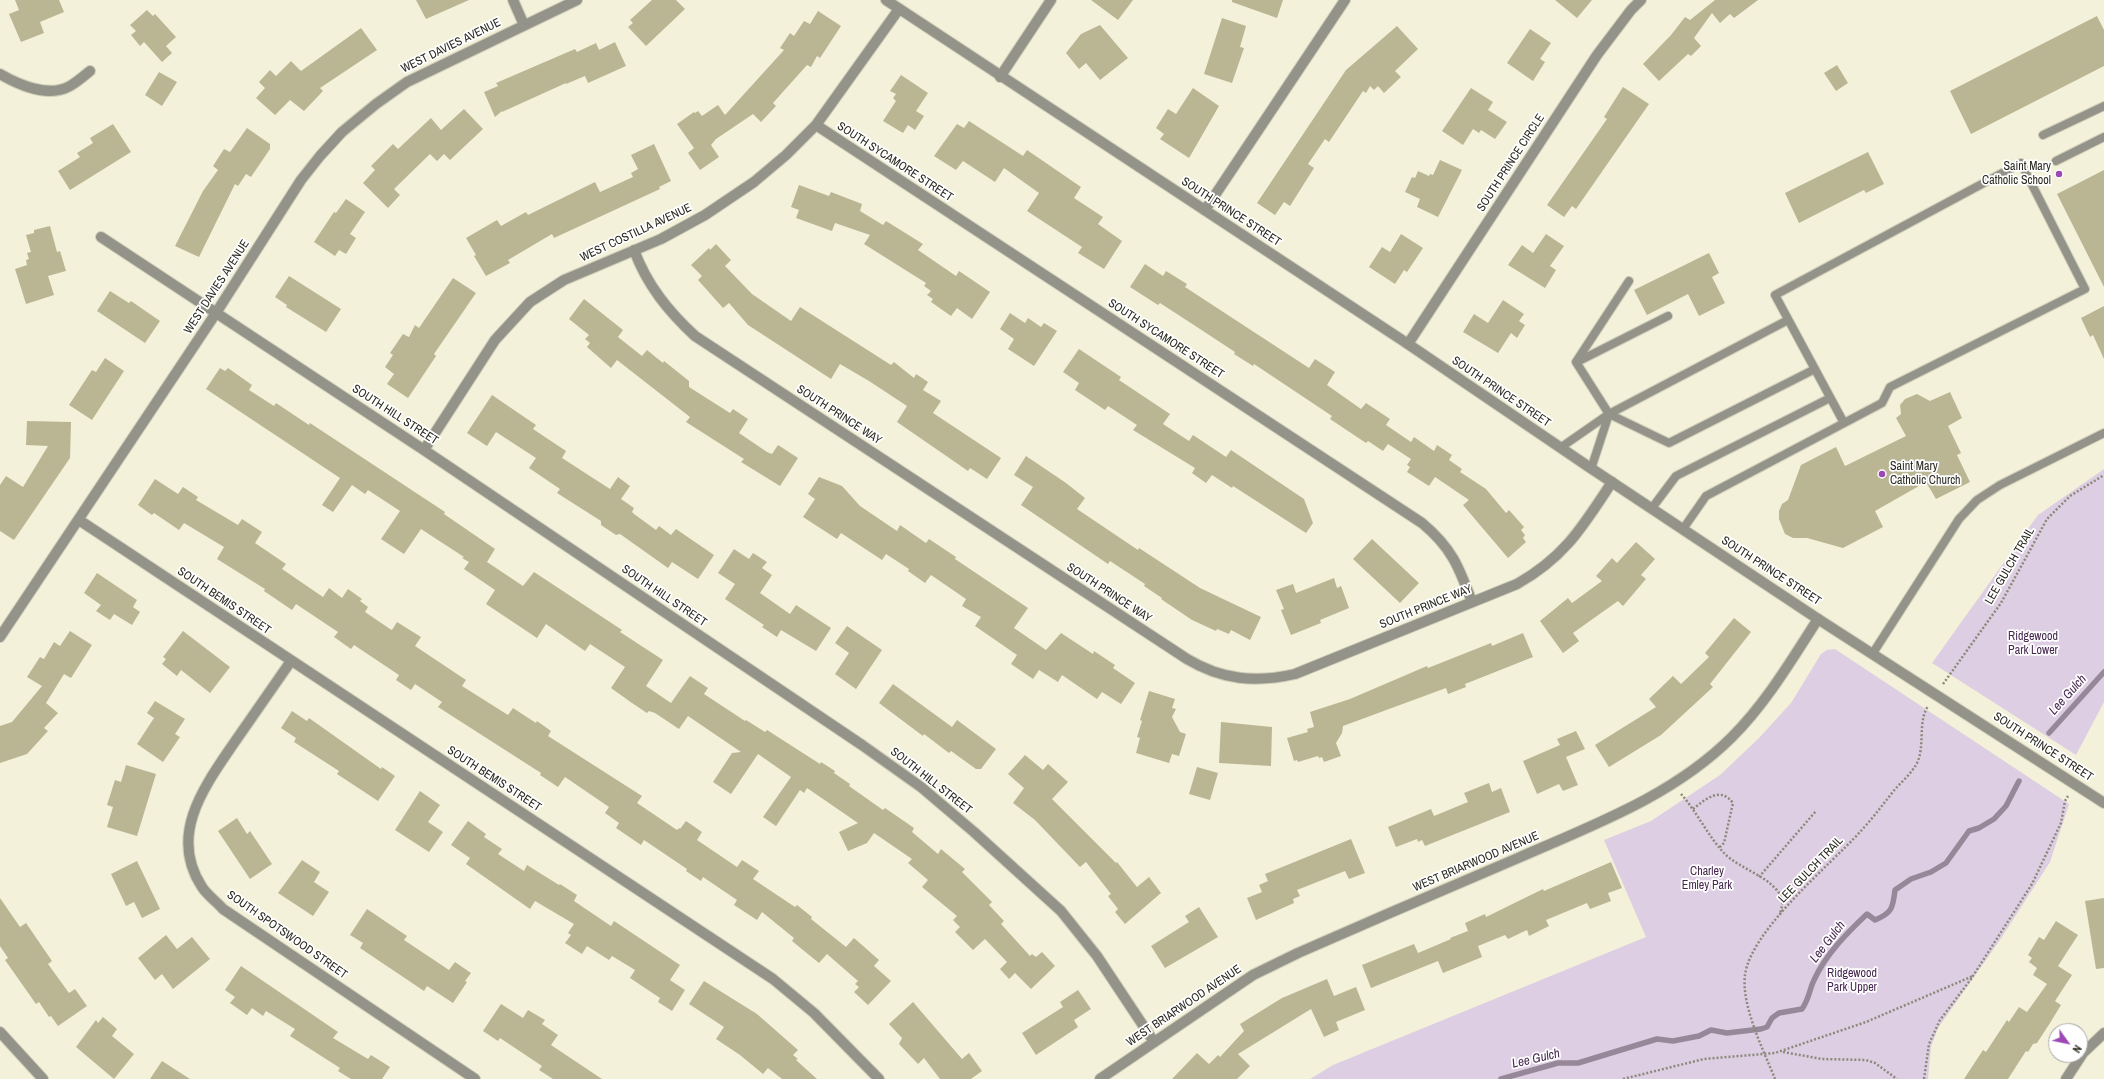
<!DOCTYPE html>
<style>
body{margin:0}
#map{position:relative;width:2104px;height:1079px;overflow:hidden;background:#f3f1d9;font-family:"Archivo Narrow",sans-serif}
canvas{display:block}
.north{position:absolute;left:2048px;top:1023px;width:40px;height:40px;box-sizing:border-box;background:#fff;border:1px solid #aaa9a6;border-radius:50%;rotate:123deg;font-size:11px;font-weight:700;line-height:16px;text-align:center;color:#2a2920}
.north::after{content:'';display:block;margin:auto;width:14px;height:18px;background:#9d48b5;clip-path:polygon(50% 0,100% 100%,50% 72%,0 100%)}
</style>
<div id="map">
<canvas width="2104" height="1079"></canvas>
<div class="north">N</div>
</div>
<script>
const g = document.querySelector('canvas').getContext('2d');
g.lineJoin = 'round';
function fill(path, color) { g.fillStyle = color; g.fill(path, 'evenodd'); }
function stroke(path, color, width, dash) { g.strokeStyle = color; g.lineWidth = width; g.lineCap = dash ? 'butt' : 'round'; g.setLineDash(dash || []); g.stroke(path); }
function label(font, color, halo, rows, align = 'center') {
  g.font = font + ' "Archivo Narrow",sans-serif'; g.lineWidth = 3.5; g.setLineDash([]); g.textBaseline = 'middle'; g.strokeStyle = halo; g.fillStyle = color; for (const [text, x, y, turn = 0] of rows) {
    g.save(); g.translate(x, y); g.rotate((+turn || 0) * Math.PI / 180); g.textAlign = isNaN(turn) ? turn : align; if (halo) g.strokeText(text, 0, 0); g.fillText(text, 0, 0); g.restore();
  }
}
fill(new Path2D(`
 M2104,469V702L2076,755L1932,663L2038,515Z
 M1835,649L2069,804L2050,862L2000,940L1938,1028L1931,1047L1928,1079H1310L1333,1065L1646,937L1604,840L1651,821L1720,775L1759,738L1791,703L1821,654L1827,650Z`), '#decee3');
stroke(new Path2D(`
 M2049,733L2104,672
 M1501,1079L1558,1063H1578L1657,1039L1673,1041L1699,1036L1711,1030L1727,1033L1761,1029L1767,1027L1772,1018L1779,1013L1802,1009C1810,997 1809,990 1814,980C1826,954 1847,933 1867,914L1875,920C1892,913 1893,908 1895,890L1911,879L1931,872L1946,863L1969,831L1979,828L1994,819L2006,806L2019,781`), '#978899', 5.5);
fill(new Path2D(`
 M15,0H59L64,12L40,22L44,33L21,42L9,14L19,10Z
 M416,0H469L426,19Z
 M652,0H676L685,9L646,46L628,27L633,23L630,20Z
 M1091,0H1133L1118,20Z
 M1232,0H1283L1277,18L1232,2Z
 M1555,0H1592L1577,18Z
 M1715,0H1758L1734,18L1730,14L1720,23L1712,13L1694,38L1701,46L1691,56L1688,54L1659,81L1643,64L1671,35L1685,17L1690,20Z
 M147,10L153,16L155,14L176,37L166,46L172,53L162,62L144,42L140,46L131,35L136,31L130,25Z
 M818,11L841,26L820,58L817,56L811,67L807,65L773,103L776,106L761,122L753,114L716,139L711,145L719,157L700,170L688,153L694,148L677,124L694,112L695,113L698,111L702,116L718,105L725,115L784,50L780,48L790,33L794,36L804,21L810,24Z
 M2097,16L2104,30V66L1971,134L1950,91Z
 M1222,18L1246,26L1240,47L1244,48L1232,83L1204,74Z
 M1100,25L1128,58L1100,80L1086,63L1079,69L1066,53L1081,34Z
 M1397,26L1418,49L1395,71L1401,77L1384,93L1378,86L1374,90L1370,86L1366,93L1363,91L1329,142L1325,139L1308,164L1314,168L1290,206L1284,202L1275,215L1257,203L1346,70Z
 M361,28L377,50L320,88L323,91L304,111L290,100L275,115L256,98L265,88L259,82L270,70L276,76L291,61L301,71Z
 M1530,29L1551,43L1540,59L1545,62L1533,81L1507,63Z
 M615,42L626,66L588,83L585,76L566,84V83L502,112V111L495,117L484,92L498,86L496,83L575,49L577,52L596,43L599,50Z
 M1837,65L1848,83L1836,91L1824,73Z
 M159,72L177,82L162,106L145,95Z
 M901,75L928,93L916,111L924,116L915,130L908,125L903,133L883,121L896,101L893,98L896,94L890,91Z
 M1623,87L1649,104L1576,209L1572,206L1564,217L1547,205L1607,119L1604,117Z
 M1193,88L1219,106L1189,158L1160,139L1164,134L1156,128L1168,109L1176,114Z
 M1471,88L1493,102L1488,110L1507,122L1495,139L1481,130L1479,133L1473,129L1463,145L1442,131Z
 M464,109L483,129L450,160L444,154L437,161L430,154L394,189L400,195L388,208L363,183L375,170L371,166L393,144L398,149L431,118L441,130Z
 M969,121L1023,156L1027,150L1081,187L1074,198L1103,217L1098,224L1122,241L1104,269L1078,253L1082,247L1027,211L1039,193L1004,168L995,182L963,161L956,170L934,156L957,124L964,128Z
 M113,124L131,152L70,190L58,171L80,157L77,153L93,143L90,138Z
 M247,128L270,144V149L251,177L246,174L238,186L235,184L199,257L175,246L203,191L218,170L213,166L224,149L230,152Z
 M654,144L671,181L659,187L660,189L554,238L552,234L508,260L510,263L486,276L474,256L476,255L466,238L497,220L501,226L526,212L528,215L595,182L600,192L633,177L631,173L638,169L631,155Z
 M1868,152L1884,184L1866,193L1864,190L1799,223L1785,193Z
 M1440,160L1462,170L1438,217L1417,207L1420,199L1405,192L1412,177L1415,178L1418,171L1429,176L1430,174L1433,175Z
 M2104,170V287L2057,194Z
 M799,185L829,196L831,192L862,204L860,211L883,225L886,221L923,244L918,250L956,276L959,271L990,292L972,319L957,308L951,316L931,302L933,299L927,295L931,291L924,286L926,283L864,244L870,235L835,223L832,231L796,218L799,210L791,207Z
 M346,199L365,212L350,234L356,238L346,254L339,250L335,256L314,242L334,212L336,213Z
 M50,226L57,252L60,251L66,271L48,276L54,295L26,304L15,269L27,265L26,260L29,259L27,253L31,252L26,235L34,233V230Z
 M1401,234L1423,248L1407,272L1404,270L1395,284L1369,267L1382,247L1390,252Z
 M1546,234L1564,246L1550,266L1556,270L1545,288L1508,265L1522,245L1533,253Z
 M716,244L731,260L725,266L752,294L791,321L800,307L891,365L894,362L914,378L916,374L928,382L923,390L941,401L933,413L1001,458L987,479L970,468L968,471L897,422L907,406L869,381L840,364L831,379L748,325L729,303L723,308L698,280L702,276L691,265L709,248L710,250Z
 M1709,253L1719,273L1712,277L1725,303L1699,316L1688,294L1647,315L1634,290Z
 M1145,264L1163,276L1166,271L1187,284L1185,287L1309,368L1315,359L1335,372L1327,385L1361,409L1366,403L1390,419L1386,425L1411,442L1414,437L1434,451L1437,445L1452,455L1449,460L1462,469L1460,472L1486,489L1506,513L1509,510L1524,527L1521,530L1525,535L1523,538L1526,542L1508,558L1463,505L1469,500L1435,477L1429,486L1407,472L1410,467L1407,465L1411,459L1388,444L1383,451L1368,441L1366,443L1330,419L1332,416L1254,364L1253,366L1234,354L1235,352L1200,329L1160,303L1158,305L1130,287Z
 M289,276L341,309L326,332L286,307L287,305L275,297Z
 M453,278L476,293L434,354L436,356L408,398L387,384L394,374L385,367L393,355L390,353L403,334L409,337L415,325L419,328Z
 M110,291L129,303L131,301L160,321L145,343L97,311Z
 M584,299L623,330L618,337L642,356L647,350L663,363L664,361L689,381V387L730,413L733,409L748,419L739,433L767,452L772,454L778,445L798,458L780,486L741,462L744,459L686,422L690,417L617,360L611,368L587,347L590,343L585,339L589,335L569,319Z
 M1503,300L1524,314L1519,321L1525,325L1517,338L1511,333L1498,353L1463,332L1474,314L1488,323Z
 M2104,306V359L2093,335L2090,337L2081,318Z
 M1010,313L1025,323L1028,318L1041,327L1044,323L1057,331L1034,366L1008,349L1014,339L1000,329Z
 M1079,349L1121,377L1119,380L1170,414L1163,424L1189,441L1193,435L1226,457L1231,450L1304,499L1313,523L1306,533L1233,486L1232,488L1212,475L1206,483L1192,473L1195,468L1133,430L1137,425L1108,406L1105,410L1075,390L1079,383L1063,372Z
 M105,358L124,371L92,420L69,405L92,370L96,372Z
 M220,368L225,371L228,368L252,385L249,390L274,406L276,403L309,425L310,423L445,512L444,514L495,549L487,562L523,586L534,572L622,630L620,632L663,660L646,686L671,703L690,676L708,688L704,694L745,721L746,720L765,732L767,730L820,764L821,762L835,771L834,773L850,784L849,786L883,810L885,808L914,828L912,832L938,854L941,849L965,869L962,872L992,902L989,905L1004,921L1001,924L1030,956L1032,954L1036,957L1042,952L1055,966L1031,989L1015,973L1009,979L1000,969L1007,962L985,939L973,950L955,932L960,927L953,920L957,916L922,887L928,880L908,863L912,859L874,833L867,843L848,851L839,832L858,823L807,788L804,793L800,790L776,826L763,817L791,777L758,754L731,794L713,782L732,753L741,752L688,716L679,729L655,713L649,711L647,713L632,703L611,688L625,667L590,644L585,651L546,624L537,638L486,604L495,590L464,569L469,562L462,558L464,557L421,529L404,554L381,539L400,511L368,490L365,494L352,485L333,512L322,505L340,478L206,389Z
 M1950,392L1962,418L1948,426L1961,453L1957,455L1970,482L1936,499L1926,482L1875,511L1883,527L1843,548L1807,538H1793L1785,534L1779,519V511L1782,504L1788,500L1801,465L1836,447L1845,466L1906,436L1896,418L1901,414L1900,405L1905,399L1917,394L1930,401Z
 M492,395L536,425L533,429L566,451L562,458L610,489L618,477L630,486L621,499L634,508L632,512L634,514L656,530L659,526L671,535L676,529L714,555L698,579L672,562L668,568L620,534L616,535L601,525V521L557,493L560,489L529,468L536,458L496,432L487,446L467,433Z
 M27,421L71,422L70,458L14,540L0,531V485L6,476L23,487L48,446L26,445Z
 M1026,456L1066,483L1085,498L1077,509L1138,550L1139,548L1200,588L1261,617L1250,640L1231,630L1229,634L1217,629L1216,631L1192,620L1161,599L1162,598L1144,586L1145,584L1110,561L1108,564L1021,505L1033,487L1014,475Z
 M819,477L842,486L860,506L897,531L900,525L926,543L929,539L956,557L955,559L1028,608L1014,628L1046,650L1061,633L1093,654L1094,651L1115,665L1113,668L1135,683L1121,704L1102,692L1097,699L1062,675L1058,682L1039,670L1033,679L1011,664L1017,655L975,626L981,617L962,606L966,599L931,575L925,583L908,571L909,569L886,554L882,560L841,533L837,539L803,517L815,499L808,494Z
 M155,479L178,494L183,487L198,497L196,500L238,525L242,519L262,532L255,543L286,564L282,569L323,597L329,588L342,598L348,589L362,599L360,601L368,607L365,612L390,629L392,630L397,622L421,637L415,646L466,680L462,686L508,715L513,708L536,723L537,721L551,731L548,736L642,796L637,803L677,830L679,828L680,829L686,821L702,832L697,840L737,867L742,860L759,871L753,879L795,907L797,905L812,917L811,919L846,947L854,938L879,960L874,966L891,981L868,1005L854,992L859,987L855,984L858,981L827,954L819,963L792,941L794,938L762,912L757,920L734,905L737,900L703,877L701,881L686,871L687,869L644,840L641,845L616,828L619,823L605,813L609,807L565,777L558,787L540,775L541,773L438,707L442,702L415,684L411,690L396,680L399,675L354,645L351,649L334,637L338,632L296,604L292,610L264,591L265,589L217,559L224,547L184,523L179,530L154,513L152,515L138,505Z
 M1372,539L1419,583L1400,603L1353,559Z
 M1636,542L1655,559L1641,575L1646,579L1623,606L1618,601L1573,633L1579,641L1563,653L1540,621L1568,598L1572,603L1602,581L1596,576L1612,558L1617,563Z
 M734,549L749,559L753,553L767,562L762,568L772,575L760,593L790,614L796,605L831,628L816,651L781,630L777,637L762,627L764,625L725,599L735,584L718,573Z
 M97,573L137,600L133,607L140,612L132,625L114,614L110,620L96,611L101,605L84,593Z
 M1334,578L1337,588L1341,586L1349,608L1320,620L1321,623L1291,635L1281,610L1284,609L1276,590L1293,584L1296,593Z
 M1734,618L1751,632L1710,684L1713,687L1661,735L1609,767L1595,745L1656,707L1649,699L1673,676L1681,684L1709,657L1705,653Z
 M847,626L882,650L856,689L835,674L849,653L835,643Z
 M70,631L92,645L71,678L64,674L46,703L58,713L44,728L48,731L27,754L0,763V726L12,722L42,686L27,677L40,657L44,659L54,642L60,646Z
 M183,631L230,667L210,693L181,670L177,676L162,664L166,659L163,657Z
 M1523,633L1533,657L1465,684L1466,687L1448,694L1446,688L1343,726L1342,733L1336,743L1341,756L1324,762L1322,757L1319,758L1318,756L1298,762L1297,760L1294,761L1287,738L1308,732L1307,729L1314,727L1310,712L1350,699L1427,666L1428,668L1491,643L1492,646Z
 M893,684L952,727L957,720L996,749L981,769H976L951,751L949,753L924,734L923,736L879,703Z
 M1149,691L1175,699L1172,708L1176,709L1172,717L1180,732L1186,734L1179,756L1172,754L1169,763L1136,753L1140,738L1137,737L1142,721L1140,720Z
 M155,701L185,719L175,734L180,737L163,762L137,744L154,718L147,713Z
 M292,711L307,721L309,718L381,769L382,767L395,776L378,801L337,774L339,771L294,742L296,738L281,728Z
 M1221,722L1272,727L1271,766L1219,763Z
 M1576,731L1585,749L1566,757L1578,785L1563,791L1559,784L1537,794L1523,761L1560,745L1557,739Z
 M1025,755L1043,770L1048,764L1068,782L1052,799L1116,863L1117,862L1137,887L1149,877L1161,893L1125,924L1115,912L1118,909L1108,896L1111,894L1086,862L1080,867L1035,820L1013,803L1024,788L1008,774Z
 M126,765L156,774L137,836L107,827L113,807L107,805L115,780L121,782Z
 M1197,767L1218,773L1210,800L1189,794Z
 M1489,783L1492,792L1501,788L1510,812L1425,846L1422,840L1418,842L1417,839L1396,847L1388,827L1431,809L1434,816L1468,802L1464,793Z
 M420,791L440,805L428,822L443,832L429,852L395,830Z
 M237,818L247,834L250,831L272,864L250,879L218,831Z
 M468,821L486,834L484,837L502,849L498,854L524,871L527,865L559,885L560,884L577,895L574,901L611,926L614,921L680,965L670,980L685,990L672,1011L658,1002L660,998L630,978L635,970L612,956L609,960L587,946L582,954L565,943L571,935L568,933L574,924L535,901L530,909L466,864L470,858L451,845Z
 M1351,839L1365,873L1349,879L1345,871L1297,890L1300,896L1293,899L1294,903L1256,920L1247,898L1262,892L1259,885L1268,881L1265,874Z
 M302,860L320,872L314,882L329,892L313,916L278,893Z
 M137,861L160,909L142,918L134,902L126,906L111,874Z
 M1611,862L1622,888L1608,893L1611,901L1590,909L1587,903L1546,920L1549,926L1529,936L1527,930L1508,939L1505,935L1478,946L1482,957L1443,973L1438,961L1371,988L1362,965L1414,944L1418,953L1451,939L1450,938L1468,931L1465,923L1485,914L1486,917L1543,889L1544,891Z
 M0,898L20,927L26,923L52,961L48,964L69,993L75,989L87,1006L58,1026L51,1016L49,1017L39,1002L36,1004L5,960L8,958L0,946Z
 M2104,898V968L2096,969L2085,901Z
 M1199,907L1218,937L1165,968L1151,946L1189,922L1185,916Z
 M367,909L407,936L404,940L449,970L455,962L471,973L465,981L467,982L453,1003L427,986L424,991L360,948L363,943L350,935Z
 M2056,921L2078,935L2058,966L2072,975L2055,1001L2061,1005L2050,1023L2037,1043L2033,1044L2028,1052L2026,1051L2008,1079H1964L1983,1050L1986,1052L2007,1020L2009,1022L2019,1007L2027,1012L2047,984L2033,975L2037,968L2029,962L2032,958L2028,955L2039,937L2044,940Z
 M166,935L177,949L192,937L210,959L173,989L162,974L155,980L138,958Z
 M241,966L338,1032L333,1038L368,1059L371,1055L390,1067L382,1079H351L338,1071L340,1068L290,1036L295,1029L266,1011L263,1016L252,1008L247,1015L230,1003L235,997L225,990Z
 M1327,979L1334,996L1356,987L1365,1010L1336,1022L1339,1030L1324,1037L1311,1009L1238,1054L1250,1066L1237,1079H1172L1197,1053L1209,1064L1218,1055L1220,1057L1244,1031L1240,1024L1282,998Z
 M704,981L757,1014L798,1050L793,1055L798,1059L796,1060L817,1079H782L768,1068L763,1074L740,1055L716,1039L724,1027L689,1004Z
 M1078,990L1091,1009L1074,1020L1078,1027L1036,1055L1022,1033L1063,1007L1060,1002Z
 M913,1002L962,1059L969,1053L982,1071L971,1079H940L924,1058L918,1064L899,1044L902,1038L889,1024Z
 M501,1004L523,1018L528,1010L545,1020L542,1024L558,1035L551,1045L602,1079H553L539,1070L542,1066L500,1038L498,1041L483,1031Z
 M103,1017L117,1029L112,1036L134,1054L114,1079L76,1047L96,1020L98,1023Z
 M162,1061L190,1079H150Z`), '#bab694');
const service = new Path2D(`
 M2043,135L2104,106
 M2056,161L2104,137
 M1629,281L1576,362L1609,414L1669,443L1815,369
 M1577,362L1668,316
 M1560,448L1609,414L1788,320
 M1591,469L1609,414
 M1652,508L1676,476L1830,398
 M1683,529L1706,496L1882,403L1890,387L2085,289L2021,163L1775,295L1844,423
 M1873,653L1959,519L1977,500L2000,485L2104,433`);
const minor = new Path2D(`
 M513,0L524,25
 M0,74C19,85 49,98 70,86C77,82 84,76 90,71
 M1000,77L1051,0
 M816,125L1422,523C1452,548 1459,567 1472,602
 M1205,210L1345,0
 M101,237L424,450L862,745L921,787L974,832L1061,911L1097,956L1154,1042
 M634,250C647,285 668,311 695,336L1187,659C1222,680 1256,683 1295,674L1517,584C1565,557 1583,526 1612,482
 M1408,344L1597,55L1631,10L1641,0
 M424,450L495,340L530,302L564,280L661,239L705,215L754,182L786,155L816,125L899,9
 M79,520L773,979L814,1013L879,1079
 M0,637L216,313L301,180L320,156L342,132L376,104L407,82L577,0
 M291,661C272,688 253,716 234,743C204,787 168,835 202,887C207,895 217,902 223,909L475,1079
 M0,1032L43,1079
 M1100,1079L1253,975L1298,953C1371,921 1445,889 1518,858C1593,825 1673,796 1732,737C1767,702 1792,659 1818,619
 M2066,1079L2083,1053L2104,1033`);
const tertiary = new Path2D(`
 M886,0L1408,344L1589,467L1818,619L2104,803`);
stroke(service, '#cfcdb8', 10);
stroke(minor, '#cfcdb8', 12);
stroke(tertiary, '#cfcdb8', 12);
stroke(new Path2D(`
 M1943,684L2001,603L2047,519L2070,496L2104,475
 M1681,794C1697,812 1708,836 1724,853C1740,870 1775,877 1783,901L1780,915
 M1693,809C1706,799 1720,786 1733,803L1724,843L1720,847
 M1759,877L1816,811
 M1783,1052L1822,1059L1866,1060L1875,1063L1897,1079
 M1623,1079L1704,1059L1775,1053L1866,1022L1973,976
 M1775,1079C1764,1051 1741,1006 1745,975C1751,930 1829,866 1860,832C1873,818 1884,803 1896,788C1903,781 1911,773 1916,765C1926,747 1917,723 1928,706
 M1924,1079L1929,1044L1940,1020L1971,979L2032,884L2061,823L2065,801L2068,796`), '#8b8979', 2.5, [2, 2]);
stroke(service, '#949389', 8);
stroke(minor, '#949389', 10);
stroke(tertiary, '#949389', 10);
for (const [x, y, r, color] of [
 [2059,174,4,"#9d48b5"],
 [1882,474,4,"#9d48b5"]
]) { const dot = new Path2D(); dot.arc(x, y, r, 0, 2 * Math.PI); g.fillStyle = color; g.fill(dot); stroke(dot, '#fff', 1.5); }
label('12px', '#2a2920', '#fff', [
 ["WEST DAVIES AVENUE",451,46,-26],
 ["SOUTH SYCAMORE STREET",895,162,33],
 ["SOUTH PRINCE CIRCLE",1511,163,-57],
 ["SOUTH PRINCE STREET",1231,212,33],
 ["WEST COSTILLA AVENUE",636,233,-25],
 ["WEST DAVIES AVENUE",217,287,-57],
 ["SOUTH SYCAMORE STREET",1166,339,33],
 ["SOUTH PRINCE STREET",1501,392,34],
 ["SOUTH HILL STREET",395,415,33],
 ["SOUTH PRINCE WAY",839,415,33],
 ["LEE GULCH TRAIL",2010,566,-60],
 ["SOUTH PRINCE STREET",1771,571,33],
 ["SOUTH PRINCE WAY",1109,593,33],
 ["SOUTH HILL STREET",664,596,34],
 ["SOUTH BEMIS STREET",224,601,34],
 ["SOUTH PRINCE WAY",1426,607,-22],
 ["SOUTH PRINCE STREET",2043,747,33],
 ["SOUTH BEMIS STREET",494,779,33],
 ["SOUTH HILL STREET",931,781,38],
 ["WEST BRIARWOOD AVENUE",1476,862,-23],
 ["LEE GULCH TRAIL",1811,870,-46],
 ["SOUTH SPOTSWOOD STREET",287,935,35],
 ["WEST BRIARWOOD AVENUE",1184,1006,-34]
]);
label('12px', '#2a2920', '#fff', [
 ["Saint Mary",2051,167],
 ["Catholic School",2051,181],
 ["Saint Mary",1890,467,"left"],
 ["Catholic Church",1890,481,"left"]
], 'right');
label('12px', '#46274f', '#fff', [
 ["Ridgewood",2033,637],
 ["Park Lower",2033,651],
 ["Charley",1707,872],
 ["Emley Park",1707,886],
 ["Ridgewood",1852,974],
 ["Park Upper",1852,988]
]);
label('italic 13px', '#4a2b53', '#fff', [
 ["Lee Gulch",2068,695,-48],
 ["Lee Gulch",1828,942,-52],
 ["Lee Gulch",1536,1059,-13]
]);
</script>
